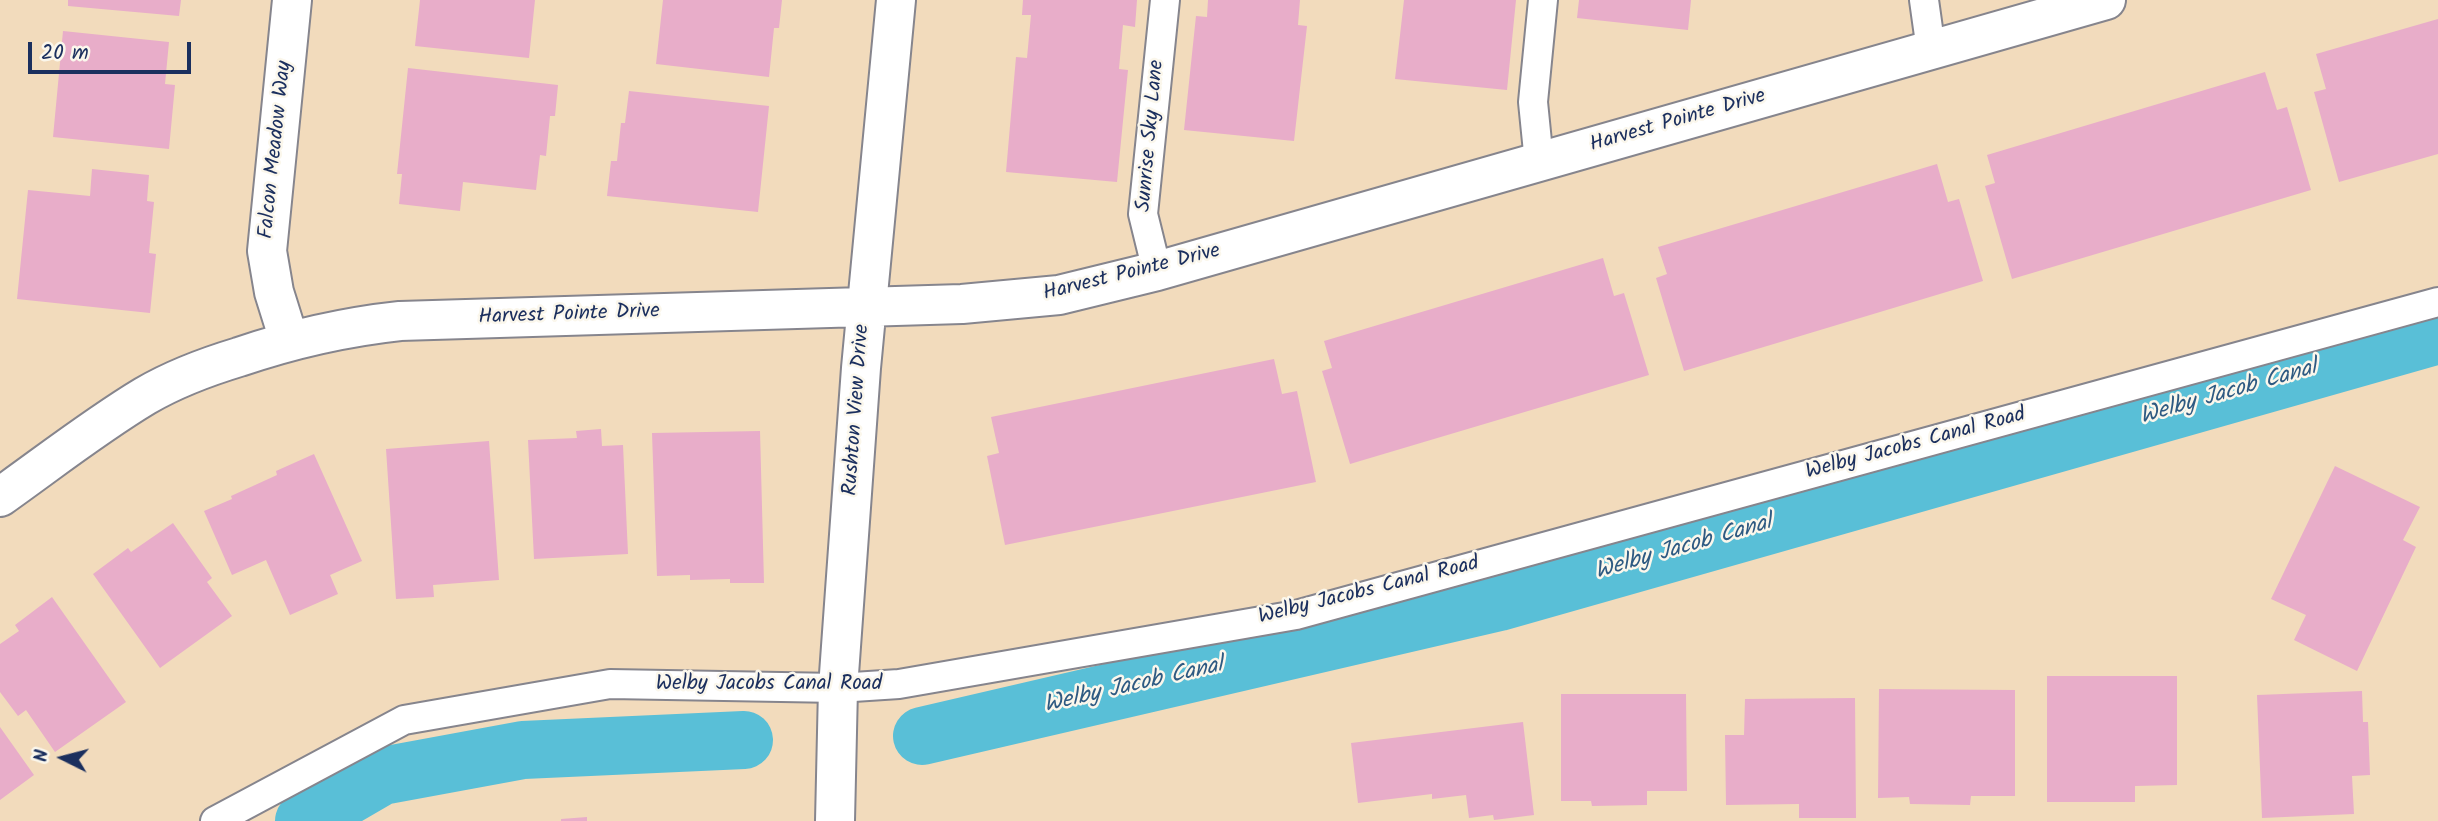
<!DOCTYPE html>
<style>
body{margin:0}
#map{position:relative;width:2438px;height:821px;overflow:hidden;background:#f2dbbc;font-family:Kalam,sans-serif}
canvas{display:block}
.north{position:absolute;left:28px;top:723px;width:70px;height:70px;-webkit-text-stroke:5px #fbf7ec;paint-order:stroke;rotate:276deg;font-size:19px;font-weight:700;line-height:28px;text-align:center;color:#1b2f5e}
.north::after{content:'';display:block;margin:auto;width:24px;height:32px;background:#1b2f5e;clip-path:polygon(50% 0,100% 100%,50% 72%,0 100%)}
.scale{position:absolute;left:28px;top:42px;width:163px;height:32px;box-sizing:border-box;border:4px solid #1b2f5e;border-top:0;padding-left:9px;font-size:21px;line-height:24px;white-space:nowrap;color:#1b2f5e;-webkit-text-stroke:5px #fbf7ec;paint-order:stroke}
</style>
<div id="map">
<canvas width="2438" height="821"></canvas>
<div class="north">N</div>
<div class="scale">20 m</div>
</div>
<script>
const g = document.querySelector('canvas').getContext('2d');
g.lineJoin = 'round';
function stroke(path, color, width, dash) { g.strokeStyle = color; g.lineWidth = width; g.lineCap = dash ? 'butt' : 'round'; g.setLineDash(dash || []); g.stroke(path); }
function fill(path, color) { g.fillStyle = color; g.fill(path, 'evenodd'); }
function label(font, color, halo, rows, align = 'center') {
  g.font = font + ' Kalam,sans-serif'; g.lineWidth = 5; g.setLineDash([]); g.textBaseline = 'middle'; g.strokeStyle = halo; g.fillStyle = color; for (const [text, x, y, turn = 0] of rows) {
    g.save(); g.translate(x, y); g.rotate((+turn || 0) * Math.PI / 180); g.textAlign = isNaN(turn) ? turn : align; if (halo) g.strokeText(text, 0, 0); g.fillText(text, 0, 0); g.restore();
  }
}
stroke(new Path2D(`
 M922,736L1499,602L2438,335
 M304,821L382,776L523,750L744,740`), '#59bfd7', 58);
fill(new Path2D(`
 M68,0H181L179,16L68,6Z
 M420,0H535L529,58L415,46Z
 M663,0H782L779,28H774L769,77L656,64Z
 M1023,0H1137L1135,27L1123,25L1119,69L1128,70L1117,182L1006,172L1016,57L1027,58L1031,15H1022Z
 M1208,0H1300L1298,25L1307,26L1294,141L1184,130L1196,16L1207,17Z
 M1404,0H1516L1507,90L1395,79Z
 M1579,0H1691L1688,30L1577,18Z
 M2438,19V154L2339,182L2314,92L2326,89L2316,54Z
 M63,31L169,42L165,84L175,85L169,149L53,137Z
 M408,68L558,85L555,116H550L546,156L540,155L536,190L463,182L460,211L399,204L402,174H397Z
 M2265,72L2277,110L2287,107L2311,190L2012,279L1985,186L1995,183L1987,155Z
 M629,91L769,106L758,212L607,196L611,161H617L621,123H625Z
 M1937,164L1948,202L1959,199L1983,281L1684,371L1656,278L1667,274L1658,247Z
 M92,169L149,175L147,201L154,202L149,253L156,254L150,313L17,299L28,190L90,196Z
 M1603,258L1614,296L1624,293L1649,375L1350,464L1322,371L1332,368L1324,341Z
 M1274,359L1282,394L1297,391L1316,482L1005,545L987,456L999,453L991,417Z
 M601,429L602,446L623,445L628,554L534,559L528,440L577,438L576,431Z
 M760,431L764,583H730V579L690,580V575L657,576L652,433Z
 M489,441L499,580L433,585L434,597L396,599L386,449Z
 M314,454L362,561L330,575L338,594L290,615L266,560L232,575L204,511L232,499L231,496L277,475L276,471Z
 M2335,466L2420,507L2403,540L2416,547L2357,671L2294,640L2306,615L2271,599Z
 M173,523L212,578L207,582L232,616L160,668L93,574L128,548L131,552Z
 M52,597L126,702L55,752L26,710L18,716L0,692V644L19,631L15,625Z
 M2047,676H2177V785L2135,786V802H2047Z
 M1879,689L2015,690V796H1971L1970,805L1910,804L1909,797L1878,798Z
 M2362,691L2363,722H2368L2370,775L2352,776L2354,814L2262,818L2257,695Z
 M1561,694H1686L1687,791H1647V805L1592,806L1591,801H1561Z
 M1855,698L1856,818H1799V804L1726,805L1725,735H1744L1745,699Z
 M1523,722L1534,815L1494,820L1493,815L1469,818L1466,795L1432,799V794L1358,803L1351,743Z
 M0,727L34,775L0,800Z
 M587,817V821H561V819Z`), '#e8adc9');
const service = new Path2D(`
 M1924,0L1931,50
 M1539,162L1533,102L1543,0
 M1157,271L1143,214L1165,0
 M215,821L404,720L610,684L838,688L899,684L1296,615L2438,302`);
const minor = new Path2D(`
 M289,340L274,292L267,251L292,0
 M0,497C48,463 95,426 145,396C174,379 206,367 239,357C292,339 344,327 400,321L962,304L1059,295L1157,271L2106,0
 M835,821L838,688L861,368L896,0`);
stroke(service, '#86858d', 32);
stroke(minor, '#86858d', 42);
stroke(service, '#fff', 28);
stroke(minor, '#fff', 38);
label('21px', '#1b2f5e', '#fbf7ec', [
 ["Harvest Pointe Drive",1678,122,-16],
 ["Sunrise Sky Lane",1152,136,-85],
 ["Falcon Meadow Way",277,150,-84],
 ["Harvest Pointe Drive",1132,274,-14],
 ["Harvest Pointe Drive",569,316,-2],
 ["Rushton View Drive",858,410,-86],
 ["Welby Jacobs Canal Road",1916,445,-15],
 ["Welby Jacobs Canal Road",1369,592,-14],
 ["Welby Jacobs Canal Road",769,685]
]);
label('italic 23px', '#2e5a82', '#fbf7ec', [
 ["Welby Jacob Canal",2229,394,-16],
 ["Welby Jacob Canal",1684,549,-16],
 ["Welby Jacob Canal",1134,687,-13]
]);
</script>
